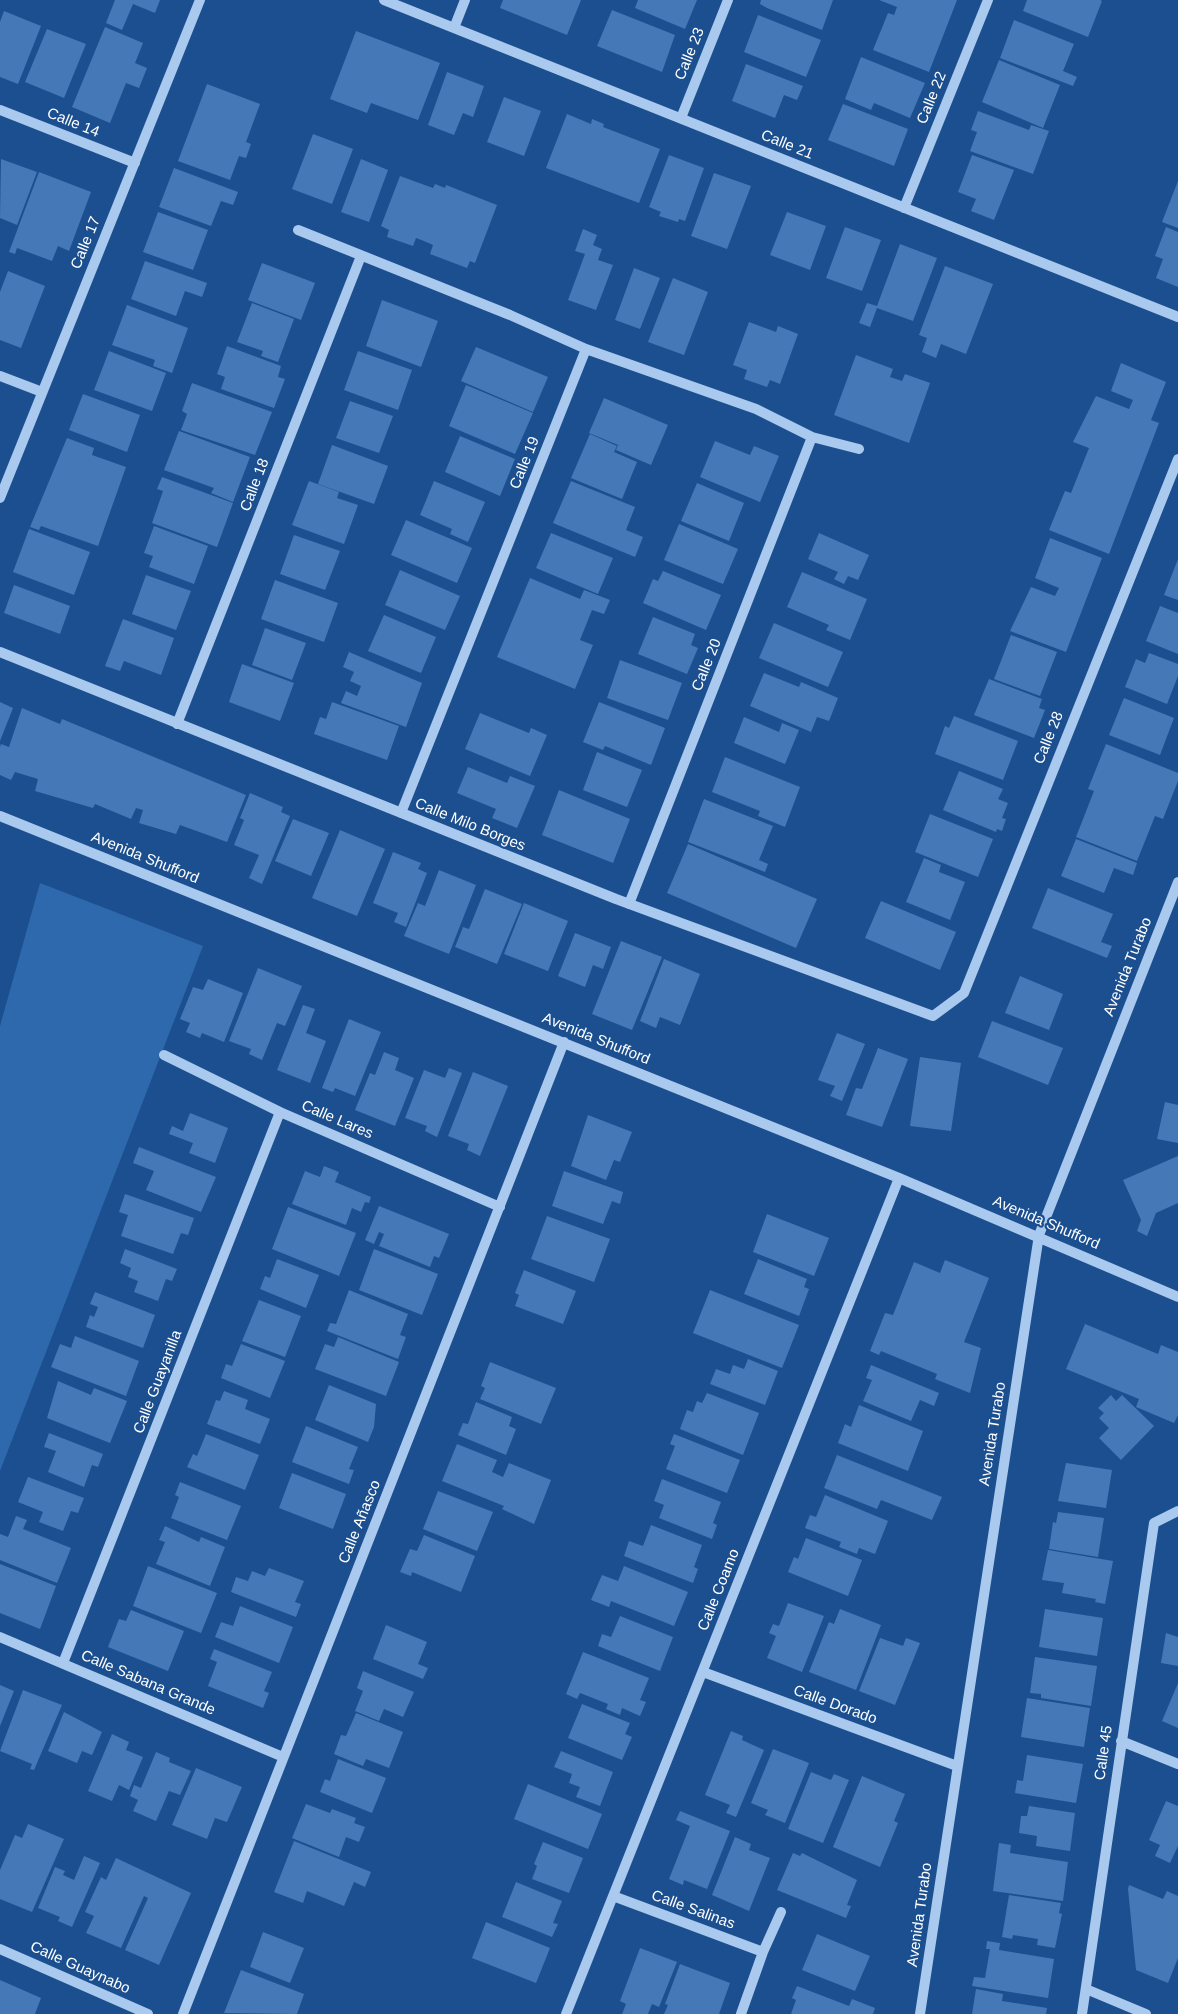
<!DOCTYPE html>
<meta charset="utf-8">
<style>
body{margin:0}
canvas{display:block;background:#1b4f8f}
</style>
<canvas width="1178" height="2014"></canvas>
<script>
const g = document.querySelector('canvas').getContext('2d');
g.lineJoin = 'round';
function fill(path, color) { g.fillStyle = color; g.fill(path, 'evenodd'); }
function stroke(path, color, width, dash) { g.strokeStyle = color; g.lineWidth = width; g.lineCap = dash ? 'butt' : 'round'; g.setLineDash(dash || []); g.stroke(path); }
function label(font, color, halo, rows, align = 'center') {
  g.font = font + ' Helvetica,sans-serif'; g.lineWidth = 4.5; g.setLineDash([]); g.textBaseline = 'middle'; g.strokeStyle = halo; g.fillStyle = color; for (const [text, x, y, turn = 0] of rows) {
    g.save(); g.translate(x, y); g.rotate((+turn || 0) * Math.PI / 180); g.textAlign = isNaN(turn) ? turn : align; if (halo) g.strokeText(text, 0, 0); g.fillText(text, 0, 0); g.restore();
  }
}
fill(new Path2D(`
 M40,883L203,946L0,1471V1026Z`), '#2e69ad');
fill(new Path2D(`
 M115,0H160L155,13L133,4L122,30L106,23Z
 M503,0H581L567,35L500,8Z
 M638,0H697L685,29L635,8Z
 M761,0H833L822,30L767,8L760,4Z
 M879,0H957L929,72L873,50L888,13L894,15L897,7Z
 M1027,0H1100L1102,1L1088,37L1023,11Z
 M612,10L675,35L662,72L597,46Z
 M4,11L41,26L18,84L0,77V22Z
 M758,15L821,40L806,77L744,52Z
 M1014,20L1074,44L1063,71L1077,77L1073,86L1000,58Z
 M105,27L143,43L135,63L147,68L139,88L126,83L110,123L72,107Z
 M47,29L86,44L64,98L25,82Z
 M356,31L440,63L418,120L371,103L367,113L330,99Z
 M861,57L925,83L910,118L874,103L871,110L845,99Z
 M999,60L1060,85L1043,128L982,102Z
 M746,64L803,86L797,100L784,95L775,118L732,101Z
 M447,72L484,86L473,117L463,113L454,135L428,125Z
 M207,84L260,104L246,142L251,144L246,158L239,156L230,180L178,161Z
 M504,97L541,111L524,156L487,142Z
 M843,104L908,129L894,166L828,140Z
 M978,111L1029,130L1031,125L1049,131L1033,174L970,151L977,132L971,130Z
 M567,114L591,124L592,119L604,124L603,127L660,149L639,203L546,168Z
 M313,134L353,149L332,204L292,189Z
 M669,155L704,168L685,221L679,219L678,222L659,216L661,212L649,207Z
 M972,155L1014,170L994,220L971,211L976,199L958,192Z
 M1,159L37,172L17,225L0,218Z
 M361,159L388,170L369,222L341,212Z
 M174,168L238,192L233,205L221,201L211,226L159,207Z
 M39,172L91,192L69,251L58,246L52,261L17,248L15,254L9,252Z
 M714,173L751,186L727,249L691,236Z
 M400,176L433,188L435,184L445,188L446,185L497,205L475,263L470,261L467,268L430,254L433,245L424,241L416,238L413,246L387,237L389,230L381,226Z
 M1178,181V228L1162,222Z
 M158,212L208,230L193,270L143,252Z
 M787,212L826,226L810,270L770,255Z
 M845,227L881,240L862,291L826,278Z
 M1166,227L1178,232V287L1156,278L1163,259L1155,256Z
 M583,229L597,235L593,245L602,249L598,260L613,265L596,310L568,300L585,254L575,251Z
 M900,244L937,258L913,321L877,308L870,327L859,323L867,303L877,306Z
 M145,261L207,283L202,297L185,291L176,316L131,299Z
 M262,263L315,283L301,320L248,300Z
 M945,266L993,284L966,354L941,344L936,358L922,352L927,338L919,335Z
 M634,268L660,278L640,329L615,320Z
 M8,271L45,286L21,348L0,340V292Z
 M673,278L708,292L684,355L648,342Z
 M382,300L438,321L421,367L366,346Z
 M252,303L294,319L278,362L261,356L263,351L237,342Z
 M127,305L188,328L172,373L153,366L155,360L112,345Z
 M749,322L776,332L778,326L798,334L780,384L770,380L767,387L744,379L747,370L733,365Z
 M227,346L281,366L278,377L285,379L274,408L221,389L225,377L217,374Z
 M476,347L548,377L533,412L461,381Z
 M109,351L166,373L152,411L94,390Z
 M358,351L412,370L398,410L344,390Z
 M856,355L893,369L890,377L902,381L905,374L930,383L909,443L834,415Z
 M1121,363L1166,382L1151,420L1159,423L1109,554L1049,530L1065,491L1071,493L1089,448L1073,442L1096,396L1129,409L1133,400L1111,391Z
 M192,383L272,412L255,455L181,430L187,414L182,411Z
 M466,385L533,413L515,454L449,426Z
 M83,394L140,415L127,452L69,430Z
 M604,398L668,425L651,465L616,450L618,445L589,433Z
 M350,401L393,416L379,453L336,438Z
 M179,431L250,457L233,502L211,493L214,488L164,470Z
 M590,434L617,446L614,452L637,462L622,499L571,478Z
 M460,436L515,459L500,496L445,472Z
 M67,438L94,448L92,455L126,467L98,546L41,526L39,530L30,527Z
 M715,441L750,455L754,446L779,456L760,502L700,477Z
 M332,445L388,466L374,504L318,484Z
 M162,477L233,503L217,547L152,523L163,491L157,489Z
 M309,481L339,492L337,498L358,505L344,544L292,525Z
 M434,481L485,502L468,542L450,534L452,529L420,515Z
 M571,481L635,507L626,530L643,537L635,557L553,523Z
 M697,483L744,503L729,541L681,521Z
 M406,520L472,548L457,583L391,555Z
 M679,524L738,549L723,584L664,560Z
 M154,526L208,546L194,584L149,567L153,556L144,553Z
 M29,529L90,552L74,595L13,572Z
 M551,533L613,558L598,594L536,568Z
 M819,533L869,555L858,580L848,576L844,584L834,579L838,572L808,559Z
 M294,535L340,551L325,590L280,574Z
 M1050,538L1102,558L1066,652L1010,631L1031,587L1055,596L1059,588L1035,578Z
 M1178,559V600L1164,595Z
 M400,570L460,596L445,630L385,605Z
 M663,571L721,595L706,630L643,603L653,579L658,581Z
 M802,572L867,599L850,640L826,630L829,625L787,607Z
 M146,575L191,591L176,630L132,614Z
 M530,578L580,599L584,590L610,600L604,614L592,610L580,640L593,645L575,689L497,657Z
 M275,580L338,603L324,642L261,619Z
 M14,585L70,606L60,634L4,613Z
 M1160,606L1178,613V654L1146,641Z
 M384,615L436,637L421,673L368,651Z
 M653,617L695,634L691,645L698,648L687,674L638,654Z
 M123,619L174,638L161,675L124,661L120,671L105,666Z
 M774,623L843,652L828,687L759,658Z
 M265,628L306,643L292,680L252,665Z
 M1011,635L1057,652L1040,696L994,679Z
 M349,652L422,683L406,727L341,703L346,691L357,696L361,686L350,681L354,672L343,667Z
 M1149,653L1178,664V676L1167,704L1125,687L1136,659L1145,663Z
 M620,660L682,683L668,720L607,698Z
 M242,664L294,683L280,721L229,702Z
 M764,673L799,687L801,682L838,698L829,721L817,717L811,732L750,706Z
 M989,679L1042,699L1039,708L1045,710L1034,738L974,715Z
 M1124,698L1174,718L1160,755L1109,735Z
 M0,702L13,708L0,741Z
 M332,702L399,726L387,760L314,734L320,717L326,719Z
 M599,702L665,728L651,765L605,746L603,750L583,742Z
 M22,708L60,724L62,719L246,795L227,842L180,825L176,834L139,823L143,810L136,808L131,819L95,804L93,808L35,791L38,779L15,772L11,780L0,775V747L1,744L9,747Z
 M480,713L529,733L531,728L547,735L530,776L465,749Z
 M954,716L1018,741L1003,780L935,754L945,726L949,728Z
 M744,717L779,732L782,723L799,730L785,764L734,743Z
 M1106,744L1178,773V781L1163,819L1155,816L1137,861L1076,837L1094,791L1088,789Z
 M597,752L642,770L627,807L583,790Z
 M725,757L800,787L785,827L758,816L760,811L712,792Z
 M468,767L507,783L510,776L535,786L517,828L492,818L496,809L457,793Z
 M959,771L1003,789L998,799L1008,803L1002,818L1006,819L1002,831L997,829L996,832L943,810Z
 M559,790L630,819L613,863L542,835Z
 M250,793L283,807L281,812L290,816L262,884L249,878L259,855L234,845L244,820L240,818Z
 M704,799L773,826L759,860L768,864L765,872L688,842Z
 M930,814L993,839L978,877L915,852Z
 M293,819L329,833L311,876L275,861Z
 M340,830L385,849L357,916L312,898Z
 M1076,839L1137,863L1133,875L1114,868L1104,893L1061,876Z
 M688,844L817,899L796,948L667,893Z
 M393,852L421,863L418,869L427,873L406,927L394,922L398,913L373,903Z
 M924,858L941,865L939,872L965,882L950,920L906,902Z
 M439,870L476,885L449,954L404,936L418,903L425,906Z
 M1048,888L1113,914L1101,942L1112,946L1107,958L1032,928Z
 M485,889L522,904L497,964L455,947L463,927L469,929Z
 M881,901L956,932L940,970L865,938Z
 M524,903L568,921L548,971L504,954Z
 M575,933L611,947L603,969L593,965L585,987L558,976Z
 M621,941L662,957L632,1030L592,1014Z
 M664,959L700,974L680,1025L660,1017L656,1028L640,1021Z
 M258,968L302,986L285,1026L277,1023L262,1060L249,1054L251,1049L229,1041Z
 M1020,976L1063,994L1049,1030L1005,1013Z
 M208,979L243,993L224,1042L202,1033L200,1038L186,1032L190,1023L180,1019L193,987L203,990Z
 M303,1005L315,1009L306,1033L326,1041L310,1083L277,1070Z
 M349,1019L381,1032L355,1096L335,1088L333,1092L322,1088Z
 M992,1021L1063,1048L1048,1085L978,1057Z
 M837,1033L865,1044L842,1101L830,1096L835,1086L818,1080Z
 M878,1048L908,1059L882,1127L846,1115L856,1088L862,1089Z
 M384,1052L399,1058L395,1070L414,1078L395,1126L355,1110L370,1073L375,1075Z
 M920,1057L961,1063L951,1131L910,1126Z
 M449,1068L462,1073L437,1137L425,1131L427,1126L405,1118L424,1070L445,1078Z
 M473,1072L508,1086L480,1156L467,1150L469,1144L448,1136Z
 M1165,1102L1178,1105V1143L1157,1139Z
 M190,1113L228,1128L215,1163L189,1153L193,1143L169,1134L172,1126L183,1131Z
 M588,1115L632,1132L620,1162L614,1160L606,1180L571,1166Z
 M139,1147L216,1177L201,1212L146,1190L154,1171L133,1163Z
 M1178,1156V1203L1156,1213L1147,1236L1137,1231L1141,1220L1123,1180Z
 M324,1166L339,1172L335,1182L371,1197L369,1203L365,1202L361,1212L352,1208L346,1225L292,1204L305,1171L320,1177Z
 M564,1171L623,1192L620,1204L612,1201L603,1224L552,1206Z
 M125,1194L194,1218L188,1235L181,1233L173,1254L121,1236L128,1215L119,1212Z
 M379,1206L449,1234L439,1258L434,1256L430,1267L379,1246L384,1234L379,1232L374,1244L365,1240Z
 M288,1207L356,1233L339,1276L272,1249Z
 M767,1214L829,1238L814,1276L753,1252Z
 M547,1216L610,1239L594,1282L531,1259Z
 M125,1249L177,1269L172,1281L166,1279L158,1301L134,1292L138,1281L128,1277L131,1268L120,1263Z
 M374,1249L438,1274L422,1315L359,1290Z
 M277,1259L319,1275L306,1308L260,1289L265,1276L270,1278Z
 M758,1259L807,1279L804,1287L809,1289L799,1316L744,1294Z
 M945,1260L989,1278L964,1342L981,1348L970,1393L935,1379L937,1374L881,1351L879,1355L870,1351L885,1313L893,1315L914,1262L940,1273Z
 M524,1270L576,1291L563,1324L515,1306L519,1295L515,1293Z
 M349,1290L408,1314L400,1335L406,1337L398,1359L327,1331L330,1323L336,1324Z
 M710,1290L799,1325L782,1368L693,1333Z
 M95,1292L155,1315L143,1348L86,1327L90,1315L94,1317L98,1307L90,1304Z
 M259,1300L301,1316L285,1357L242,1341Z
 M1085,1324L1158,1354L1161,1345L1178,1352V1415L1174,1423L1136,1407L1139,1399L1066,1369Z
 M75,1336L139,1361L126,1396L51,1367L60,1344L71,1348Z
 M338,1337L399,1362L386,1396L315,1369L325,1344L334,1347Z
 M241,1344L285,1361L270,1398L221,1378L226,1364L232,1366Z
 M748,1359L778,1371L765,1405L710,1384L716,1369L730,1374L733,1365L744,1369Z
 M490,1362L556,1388L541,1424L480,1399L485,1388L481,1386Z
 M871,1365L939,1393L934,1406L920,1400L911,1421L863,1401L872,1380L866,1378Z
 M58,1381L91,1395L94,1388L127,1401L110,1443L47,1418Z
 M329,1385L376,1404L374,1427L368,1442L315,1420Z
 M224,1391L248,1400L245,1409L270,1419L260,1444L207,1424L216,1400L220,1401Z
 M707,1393L759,1413L743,1455L680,1429L687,1410L693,1412L697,1401L702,1403Z
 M1111,1395L1116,1401L1122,1395L1154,1426L1121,1460L1099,1438L1109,1428L1099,1418L1104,1413L1098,1408Z
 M476,1402L512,1417L509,1426L516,1429L506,1455L458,1435L463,1423L468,1424Z
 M859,1405L923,1431L908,1471L838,1443L845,1424L851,1427Z
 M306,1426L358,1447L349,1469L354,1470L349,1484L292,1462Z
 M49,1433L103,1454L98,1467L92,1465L84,1487L48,1472L56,1451L44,1447Z
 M206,1434L259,1455L245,1490L187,1467L193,1454L197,1456Z
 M674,1434L740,1460L727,1493L666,1469L675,1446L670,1444Z
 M457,1444L497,1460L492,1472L503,1477L509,1463L551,1480L534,1524L502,1509L504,1506L442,1481Z
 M837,1455L942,1497L932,1520L881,1500L877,1509L824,1488Z
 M1066,1463L1112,1470L1106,1508L1058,1501Z
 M292,1473L346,1494L333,1529L279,1508Z
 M28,1477L84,1498L78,1513L71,1511L63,1531L39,1522L43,1512L18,1502Z
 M662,1479L721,1502L713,1523L717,1525L712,1539L659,1518L664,1505L654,1501Z
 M180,1482L241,1506L227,1540L171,1518L179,1497L175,1495Z
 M438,1491L493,1512L477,1551L423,1529Z
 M825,1495L888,1521L875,1554L859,1548L857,1554L839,1547L841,1542L805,1528L810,1515L816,1517Z
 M1058,1512L1104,1518L1098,1557L1049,1549L1053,1522L1056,1523Z
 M16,1516L27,1520L23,1529L71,1548L57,1583L0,1560V1534L8,1537Z
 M651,1525L702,1545L694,1567L698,1569L693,1583L624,1556L629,1541L643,1546Z
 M165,1526L199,1542L201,1537L225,1547L210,1586L156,1564L165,1542L159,1540Z
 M424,1535L475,1556L461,1592L412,1572L411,1576L400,1572L410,1549L417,1551Z
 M806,1538L862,1560L848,1596L788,1572L794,1557L798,1559Z
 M1048,1550L1113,1561L1105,1604L1095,1602L1096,1599L1062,1593L1064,1583L1042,1580Z
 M0,1564L56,1586L40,1629L0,1613Z
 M148,1566L217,1593L201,1633L133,1606Z
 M624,1566L688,1592L674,1626L611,1601L609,1607L591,1600L602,1575L618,1581Z
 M269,1568L304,1581L295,1602L301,1604L296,1617L231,1592L236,1577L248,1581L252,1571L265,1576Z
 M788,1603L824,1616L802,1672L767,1658L776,1636L769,1633L773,1624L779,1626Z
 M240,1606L293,1627L279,1663L215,1637L221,1622L233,1626Z
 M840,1609L881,1625L856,1690L809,1672L829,1622L834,1624Z
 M1045,1609L1103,1618L1097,1656L1039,1647Z
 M131,1610L184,1631L168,1671L108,1647L119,1619L126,1621Z
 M620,1616L673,1637L660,1671L598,1646L602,1634L611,1637Z
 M386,1625L427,1642L418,1664L428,1668L423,1679L373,1659Z
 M1166,1633L1178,1637V1666L1161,1663Z
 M880,1638L903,1646L906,1638L920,1643L895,1705L859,1691Z
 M214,1649L272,1672L264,1691L269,1693L263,1708L208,1686L217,1662L210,1659Z
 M583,1652L649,1678L640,1700L646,1702L640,1716L622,1708L620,1715L606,1709L608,1704L580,1693L577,1699L566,1694Z
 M1035,1657L1097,1666L1091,1706L1041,1698V1694L1030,1693Z
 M363,1671L414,1692L403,1717L384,1709L379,1721L355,1711L363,1691L357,1688Z
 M1178,1683V1728L1162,1721Z
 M0,1685L14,1691L0,1726Z
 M23,1690L62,1705L34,1770L30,1769L32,1764L0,1751Z
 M1027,1698L1090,1708L1084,1747L1021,1737Z
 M582,1704L630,1723L625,1734L632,1737L622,1760L568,1738Z
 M64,1712L102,1732L92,1755L82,1751L77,1763L48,1751Z
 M356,1713L403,1732L389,1768L366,1759L363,1766L334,1754L341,1735L346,1736Z
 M731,1731L743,1736L742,1740L764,1750L736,1817L726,1813L730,1805L705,1795Z
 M112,1734L129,1742L126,1750L143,1757L129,1790L119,1785L112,1801L88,1791Z
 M773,1749L809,1763L785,1823L765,1815L768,1810L751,1803Z
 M561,1751L613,1772L600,1806L576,1797L580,1787L569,1783L572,1774L554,1767Z
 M156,1752L170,1758L169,1762L191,1771L180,1795L169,1791L156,1821L133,1811L138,1800L130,1796L134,1785L141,1788Z
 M1027,1755L1083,1764L1076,1803L1015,1793L1017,1780L1023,1781Z
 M338,1759L386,1778L372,1813L320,1792L325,1779L330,1781Z
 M196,1768L242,1787L227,1822L215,1818L207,1839L172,1825Z
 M811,1772L831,1780L834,1774L849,1780L823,1843L788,1829Z
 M862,1776L905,1794L894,1821L898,1823L880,1867L833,1847Z
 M528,1784L602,1814L588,1849L514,1819Z
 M1166,1801L1178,1806V1846L1170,1863L1155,1856L1160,1845L1149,1840Z
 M306,1804L330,1813L332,1809L356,1818L354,1823L365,1827L359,1842L346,1837L339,1857L292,1838Z
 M1029,1806L1075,1813L1070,1851L1036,1846L1037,1836L1019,1833L1021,1816H1027Z
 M680,1811L730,1831L707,1889L684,1880L683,1885L669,1879L690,1826L676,1820Z
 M28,1824L64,1839L32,1912L0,1899V1870L15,1835L22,1838Z
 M735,1837L751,1844L749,1850L770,1858L749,1911L712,1895Z
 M294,1841L371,1872L365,1887L354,1882L344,1906L307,1891L303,1903L274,1892Z
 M543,1842L583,1858L569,1893L532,1879L537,1866L534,1864Z
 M999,1843L1011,1845L1010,1853L1068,1862L1063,1901L993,1891Z
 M793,1853L800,1856L802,1853L857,1880L847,1905L851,1906L846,1918L777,1890Z
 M84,1856L100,1863L72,1927L58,1921L60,1917L38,1908L55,1867L65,1871L63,1875L74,1880Z
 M116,1858L191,1893L159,1965L125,1950L148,1898L144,1896L121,1948L86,1933L94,1916L85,1912L101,1877L106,1880Z
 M516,1882L562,1901L553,1923L558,1924L552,1937L502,1917Z
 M1129,1885L1163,1899L1167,1891L1178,1896V1958L1168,1983L1136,1970L1128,1889Z
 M1009,1895L1061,1903L1059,1913L1062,1914L1055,1948L1037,1945L1038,1939L1013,1935L1012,1939L1002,1937Z
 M486,1922L550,1948L536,1983L472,1958Z
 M263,1932L304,1948L290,1983L250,1967Z
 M817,1934L870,1956L855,1991L802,1970Z
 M987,1941L1000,1943L999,1950L1054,1959L1048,1998L972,1986L974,1977L985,1978L990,1949H986Z
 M640,1948L677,1962L659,2007L652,2004L648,2014H622L626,2004L620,2001Z
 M680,1964L730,1983L719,2014H664L668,2005L665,2004Z
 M241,1970L304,1994L297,2014L224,2013Z
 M0,1980L41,1998L35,2014H0Z
 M797,1986L849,2006L852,1999L875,2008L873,2014H791L796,2000L792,1998Z
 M976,1989L1003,1994L1002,2001L1047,2008L1046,2014H972Z`), '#4478b7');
stroke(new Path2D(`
 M384,0L1178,317
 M454,28L465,0
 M0,110L135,163
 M681,118L728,0
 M904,208L988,0
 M298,230L510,315L586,349L756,409L812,437L859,449
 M0,376L42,392
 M0,498L200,0
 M0,652L616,899L933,1016L964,993L1178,459
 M177,724L361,256
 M401,813L586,349
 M0,816L899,1178L1178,1297
 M629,904L812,437
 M164,1055L280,1112L500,1207
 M0,1637L283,1757
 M63,1663L280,1112
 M703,1672L957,1766
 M1121,1741L1178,1764
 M613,1896L763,1952
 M0,1949L148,2014
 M1086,1989L1146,2014
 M183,2014L564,1042
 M566,2014L899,1178
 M741,2014L763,1952L781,1912
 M920,2014L1039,1235L1178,882
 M1082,2014L1154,1523L1178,1511`), '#a9c9ee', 10);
label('15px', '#fff', '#1b4f8f', [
 ["Calle 23",690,54,-68],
 ["Calle 22",932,98,-68],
 ["Calle 14",73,123,22],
 ["Calle 21",787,145,22],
 ["Calle 17",86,243,-68],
 ["Calle 19",525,463,-68],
 ["Calle 18",255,485,-69],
 ["Calle 20",707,665,-68],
 ["Calle 28",1049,738,-68],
 ["Calle Milo Borges",470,825,22],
 ["Avenida Shufford",145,858,22],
 ["Avenida Turabo",1128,967,-68],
 ["Avenida Shufford",596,1039,22],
 ["Calle Lares",337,1120,23],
 ["Avenida Shufford",1046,1223,23],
 ["Calle Guayanilla",158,1382,-69],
 ["Avenida Turabo",993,1434,-81],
 ["Calle Añasco",360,1522,-68],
 ["Calle Coamo",719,1590,-68],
 ["Calle Sabana Grande",148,1683,23],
 ["Calle Dorado",835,1705,20],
 ["Calle 45",1104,1753,-82],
 ["Calle Salinas",693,1910,20],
 ["Avenida Turabo",920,1915,-82],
 ["Calle Guaynabo",80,1968,24]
]);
</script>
